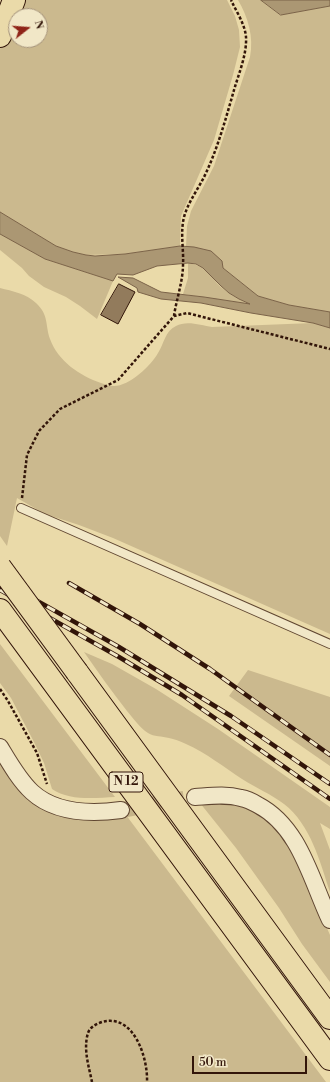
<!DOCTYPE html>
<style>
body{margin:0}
#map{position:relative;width:330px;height:1082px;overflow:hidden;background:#eadaa9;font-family:"Libre Bodoni",serif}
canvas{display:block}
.north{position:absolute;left:8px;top:8px;width:40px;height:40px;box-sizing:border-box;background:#f1e7c7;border:1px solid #a5937b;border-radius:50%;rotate:73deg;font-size:11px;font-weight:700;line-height:16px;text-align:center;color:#321509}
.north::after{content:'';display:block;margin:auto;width:14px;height:18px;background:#8f2418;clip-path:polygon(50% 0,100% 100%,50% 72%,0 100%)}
.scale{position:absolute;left:192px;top:1056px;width:115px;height:18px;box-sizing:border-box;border:2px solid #321509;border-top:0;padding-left:5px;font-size:12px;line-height:14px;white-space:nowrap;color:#321509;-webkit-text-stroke:3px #f1e7c7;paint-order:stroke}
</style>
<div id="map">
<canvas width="330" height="1082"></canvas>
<div class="north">N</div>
<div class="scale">50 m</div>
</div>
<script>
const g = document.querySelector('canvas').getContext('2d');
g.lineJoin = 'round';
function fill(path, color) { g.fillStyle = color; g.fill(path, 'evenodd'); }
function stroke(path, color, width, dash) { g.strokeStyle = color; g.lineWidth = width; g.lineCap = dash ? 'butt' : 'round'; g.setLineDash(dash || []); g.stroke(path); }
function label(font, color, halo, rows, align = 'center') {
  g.font = font + ' "Libre Bodoni",serif'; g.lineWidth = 3.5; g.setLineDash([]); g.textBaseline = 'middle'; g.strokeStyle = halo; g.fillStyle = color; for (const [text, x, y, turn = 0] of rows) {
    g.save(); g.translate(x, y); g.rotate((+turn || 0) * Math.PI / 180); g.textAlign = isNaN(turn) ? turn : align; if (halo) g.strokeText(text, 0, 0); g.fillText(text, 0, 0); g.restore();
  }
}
fill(new Path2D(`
 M19,0H227L235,16L239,30L240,47L233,75L214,140L181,216L180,246L125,254L86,255L73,252L56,246L0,212V49ZM16,16H40V40H16Z
 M238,0H261L281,15L330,6V312L289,305L258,296L223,268L186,246L187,226L191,211L214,166L250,57C254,37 248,17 238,0Z
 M0,234L45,259L113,281L97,319L80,306L66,297L44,287L29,276L22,268L0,250Z
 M188,263C206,266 209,275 221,287C230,295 241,300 252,305L183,294L188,278Z
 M0,288C12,291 27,294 36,303C49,315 45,324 50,339C58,361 80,376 101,383C105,384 109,386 113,386C128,387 151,366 158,353C164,344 165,331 176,326C186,320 201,325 212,327L313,323L330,328V634L113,538L79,525L45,514L17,498L7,546L0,536Z
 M0,644L115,797C95,798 69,801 52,789L44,763L34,742L11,698L0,683Z
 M84,652L112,664L156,689L218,729L330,807V829L320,823L330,850V892C320,862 311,825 284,804C271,794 256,788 242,779C224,767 206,753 186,744C180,741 174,739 169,738C162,736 154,737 148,733C140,728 133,718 127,711C112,692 98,672 84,652Z
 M248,670L330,697V766L229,696Z
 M0,761L25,795L126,815L326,1082H0Z
 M233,802L260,812L289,843L330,935V982L302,944L279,908L236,848L200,803L221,805L224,803Z`), '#cbb98e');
const water = new Path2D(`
 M261,0H330V6L281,15Z
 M0,212L56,246L73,252L86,255L95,256L125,254L180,246L194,247L211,251L222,261L223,268L258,296L289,305L330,312V328L313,323L251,313L201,303L161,299L138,292L137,288L118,277L133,278L161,292L204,297L250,304L239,299L229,293L221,286L203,268L196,264L188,263L157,266L133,275L117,274L113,281L45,259L0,234Z`);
fill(water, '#ab9773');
stroke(water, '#7b6349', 1);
const building = new Path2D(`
 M119,284L135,292L118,324L101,315Z`);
fill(building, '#927b5c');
stroke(building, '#321509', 1);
stroke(new Path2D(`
 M121,810L195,797`), '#c5b389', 16, [16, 8]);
const service = new Path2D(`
 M21,508L330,644`);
const minor = new Path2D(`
 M0,747C9,762 19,780 32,792C56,814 91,814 121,810
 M195,797C211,796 226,794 241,798C247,799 253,802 258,805C300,827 311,880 330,920`);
const primary = new Path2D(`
 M0,36L14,0`);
const trunk = new Path2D(`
 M0,610L330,1059
 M77,672L330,1018`);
stroke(service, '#604631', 10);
stroke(minor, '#604631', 18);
stroke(primary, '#321509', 24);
stroke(trunk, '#321509', 24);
stroke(new Path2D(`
 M174,316C176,301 183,281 183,265C184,248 179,228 186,211C191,198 200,186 206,173C218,147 226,118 234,90C239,73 247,54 246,37C245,24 236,11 231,0
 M22,498L27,455L39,431L60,409L118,380L174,316L187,313L330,349
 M0,689L8,701L37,753L47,784
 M92,1082C89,1067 83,1049 88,1033C90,1027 96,1024 102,1022C134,1013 148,1058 147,1082`), '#321509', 2.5, [3, 2]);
stroke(service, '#f1e7c7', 8);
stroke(minor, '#f1e7c7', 16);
stroke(primary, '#eadaa9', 22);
stroke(trunk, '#eadaa9', 22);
const rail = new Path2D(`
 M0,580L119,647L231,716L330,784
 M69,583L140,624L210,669L330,755
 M0,590L119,657L182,695L330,799`);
stroke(rail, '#321509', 4.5);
stroke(rail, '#f1e7c7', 3, [9]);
const trunkBridge = new Path2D(`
 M0,567L77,672`);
stroke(trunkBridge, '#321509', 24, []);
stroke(trunkBridge, '#eadaa9', 22);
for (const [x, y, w] of [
 [126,782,34]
]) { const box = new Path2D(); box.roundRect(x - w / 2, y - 10, w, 20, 3); g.fillStyle = '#f1e7c7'; g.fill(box); stroke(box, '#321509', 1); }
label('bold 12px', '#321509', null, [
 ["N 12",126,782]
]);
</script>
